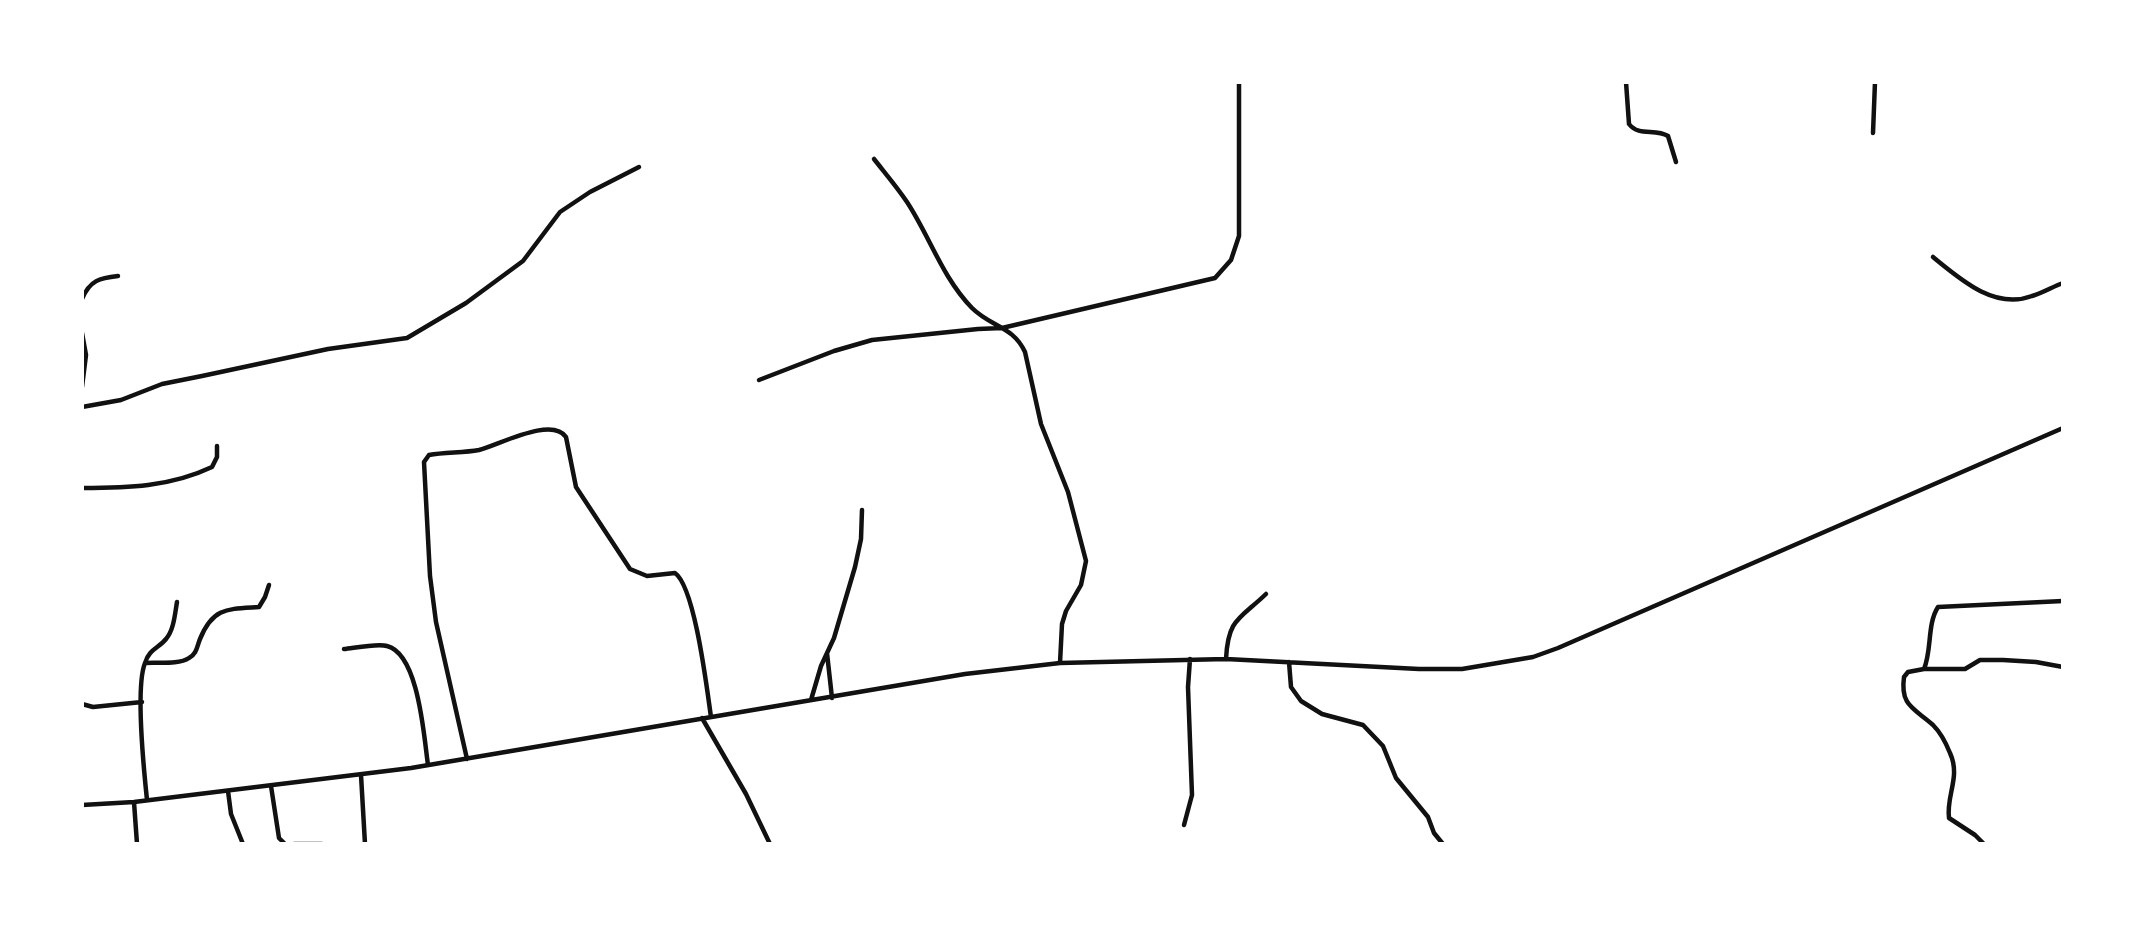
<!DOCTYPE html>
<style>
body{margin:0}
#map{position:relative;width:2145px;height:926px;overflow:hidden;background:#fff;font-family:Barlow,sans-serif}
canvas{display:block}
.frame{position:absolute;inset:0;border:84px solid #fff;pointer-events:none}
</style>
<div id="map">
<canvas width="2145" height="926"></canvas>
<div class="frame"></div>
</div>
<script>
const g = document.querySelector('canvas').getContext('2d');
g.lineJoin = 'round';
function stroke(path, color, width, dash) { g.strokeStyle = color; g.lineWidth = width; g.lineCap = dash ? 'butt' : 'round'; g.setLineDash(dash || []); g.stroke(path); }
stroke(new Path2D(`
 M1626,82L1629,124C1639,137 1655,128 1668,136L1676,162
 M1873,133L1875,82
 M874,159C885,173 897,187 907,202C930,237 942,277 972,308C991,327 1013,326 1025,352L1041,424L1068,492L1086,561L1081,585L1066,611L1062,624L1060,663
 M1933,257C1961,280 1995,310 2032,296C2043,293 2052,287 2063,283
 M82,299C90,280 100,278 118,276
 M82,333L86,355L82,387
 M759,380L834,351L872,340L978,329L1002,328L1215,278L1231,260L1239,236V82
 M82,407L121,400L162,384L202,376L328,349L407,338L466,303L523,261L560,212L590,192L639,167
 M82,488C127,488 170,487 212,467L217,457V446
 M344,649C354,648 378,643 387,646C419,654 424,738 428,765
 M827,653L832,698
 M1226,659C1228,618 1240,619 1266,594
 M1289,662L1291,687L1301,701L1322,714L1363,725L1383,746L1396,778L1428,817L1434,833L1443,844
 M145,663C157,662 179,665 189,658C197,654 197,646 200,639C213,607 228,609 259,607L265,597L269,585
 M1924,669H1965L1980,660H2003L2036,662L2063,667
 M811,700L821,666L834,638L855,567L861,539L862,510
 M82,704L93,707L142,702
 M702,718L746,794L770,844
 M467,759L436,622L430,576L424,462L429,455C445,452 463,453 479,450C499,445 552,416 566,437L576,487L630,569L647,576L675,573C695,587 707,690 711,717
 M361,775L365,844
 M271,786L279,838L285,844
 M228,791L231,814L243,844
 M147,800C144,771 135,688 145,663C149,649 159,648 166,639C174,630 175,613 177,602
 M134,802L137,844
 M82,805L134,802L411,768L965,674L1060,663L1226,659L1419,669H1462L1533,657L1558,648L2063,428
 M1184,825L1192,795L1188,687L1190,659
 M294,844H322
 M1984,844L1975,835L1949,818C1946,795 1961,777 1950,753C1946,743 1941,733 1933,725C1914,708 1900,706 1904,677L1908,672L1924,669C1932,650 1927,624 1938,607L2063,601`), '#111', 4.5);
</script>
